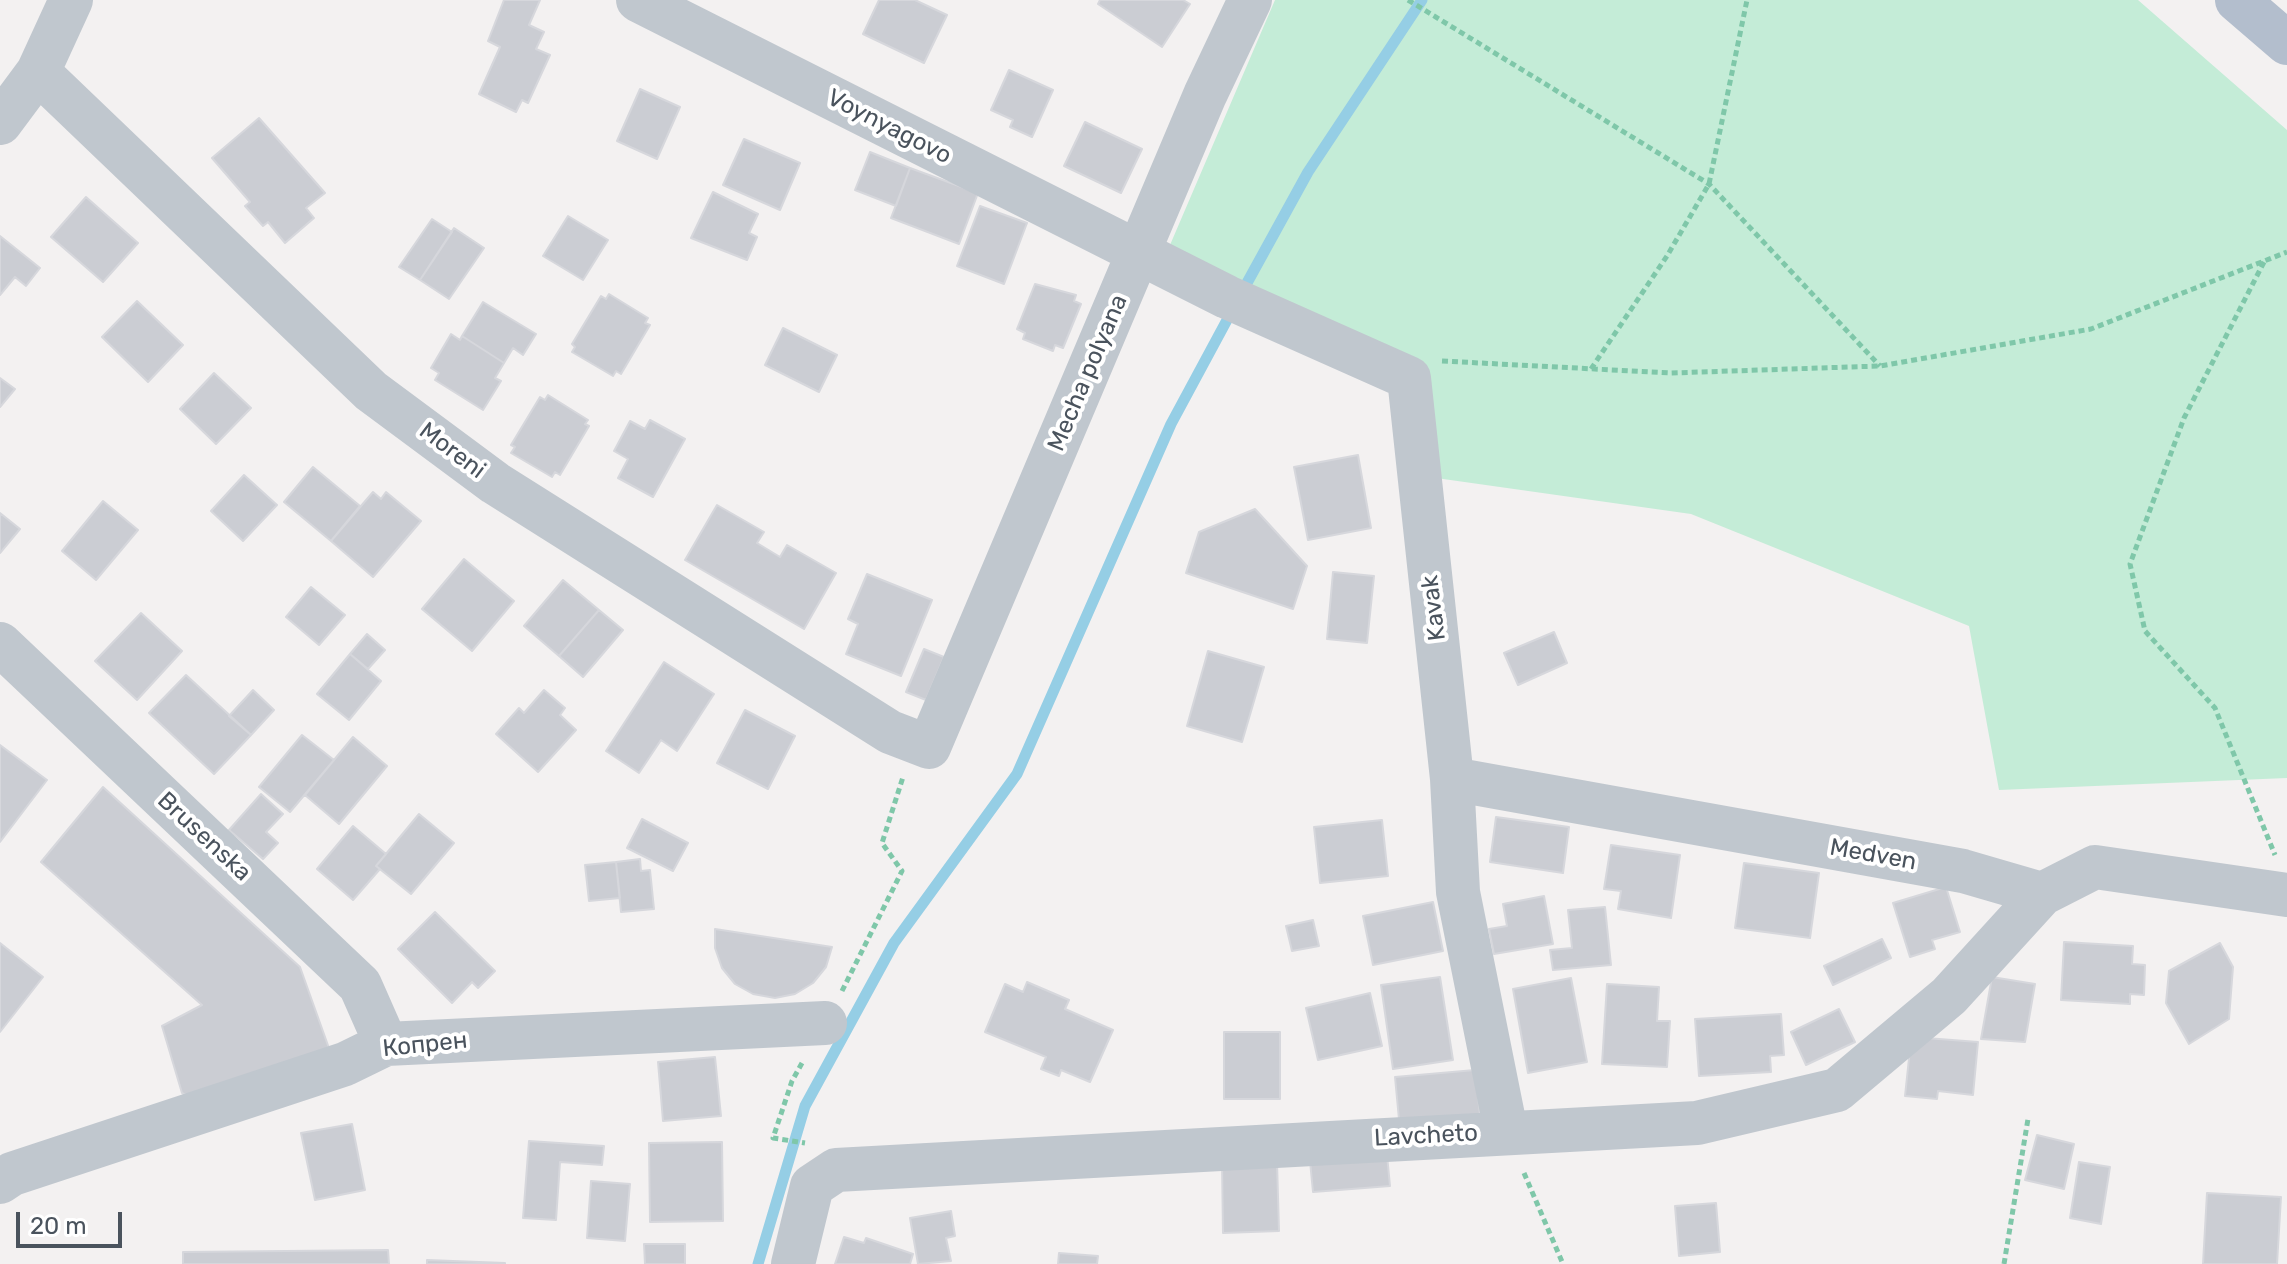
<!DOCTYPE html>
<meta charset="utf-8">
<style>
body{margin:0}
#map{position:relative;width:2287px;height:1264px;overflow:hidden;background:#f3f1f1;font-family:Rubik,sans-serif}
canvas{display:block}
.scale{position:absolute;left:16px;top:1212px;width:106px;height:36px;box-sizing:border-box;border:4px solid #4a535d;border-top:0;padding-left:10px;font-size:24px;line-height:28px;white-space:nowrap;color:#4a535d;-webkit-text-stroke:6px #fff;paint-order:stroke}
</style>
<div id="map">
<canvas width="2287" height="1264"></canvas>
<div class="scale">20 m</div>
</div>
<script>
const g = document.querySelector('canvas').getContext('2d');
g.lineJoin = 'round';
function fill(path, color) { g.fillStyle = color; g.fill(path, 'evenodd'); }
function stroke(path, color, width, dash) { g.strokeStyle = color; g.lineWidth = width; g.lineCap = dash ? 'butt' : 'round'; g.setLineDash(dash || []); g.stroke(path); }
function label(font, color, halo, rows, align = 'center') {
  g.font = font + ' Rubik,sans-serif'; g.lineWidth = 8; g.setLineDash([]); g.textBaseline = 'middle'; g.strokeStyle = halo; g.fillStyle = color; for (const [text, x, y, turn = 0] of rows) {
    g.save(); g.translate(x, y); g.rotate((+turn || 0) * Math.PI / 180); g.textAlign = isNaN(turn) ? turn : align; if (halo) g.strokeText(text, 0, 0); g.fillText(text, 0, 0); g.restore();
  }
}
fill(new Path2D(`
 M1275,0H2138L2287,130V778L1999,790L1969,626L1691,514L1422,476L1410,365L1170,245Z`), '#c4ecd7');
stroke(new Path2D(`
 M1242,292L1308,172L1422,0
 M758,1264L805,1106L894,943L1017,774L1171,424L1234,307`), '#95cee5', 11);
const building = new Path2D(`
 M504,0H540L529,25L544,32L536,49L550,55L528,103L522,100L516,112L479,94L500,47L488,41Z
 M879,0H915L947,15L924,63L863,34Z
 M1100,0H1183L1190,4L1162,47L1098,4Z
 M1009,70L1053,90L1032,137L1010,127L1013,120L991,110Z
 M640,89L680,107L657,159L617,141Z
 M259,118L325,193L306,208L314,218L285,243L268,222L263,226L245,206L250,202L212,158Z
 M1085,122L1142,149L1121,193L1064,166Z
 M744,139L800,163L780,210L723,185Z
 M870,152L910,168L896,206L855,190Z
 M910,168L978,193L959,244L891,218Z
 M713,192L758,214L749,233L757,237L747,260L691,238Z
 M86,197L138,243L103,282L51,237Z
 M980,206L1027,223L1004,284L957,266Z
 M568,216L608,240L583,280L543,256Z
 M432,219L452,232L420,280L399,267Z
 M454,228L484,248L449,299L420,280Z
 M0,236L40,268L26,286L15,277L0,295Z
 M1035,284L1076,295L1074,301L1081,304L1063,348L1055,345L1053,351L1023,339L1025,333L1017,329Z
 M609,294L648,318L645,323L650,325L621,374L616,371L613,376L572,352L575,347L572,344L601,296L606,299Z
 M137,301L183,345L148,382L102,337Z
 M483,302L536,334L523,355L513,348L504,363L462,336Z
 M783,328L837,355L819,392L765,365Z
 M451,334L460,340L462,336L504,363L495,378L501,381L483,410L435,380L439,373L431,368Z
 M214,373L251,408L216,444L180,409Z
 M0,378L15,389L0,407Z
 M548,395L588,420L585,424L589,426L560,475L555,472L552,477L511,453L515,447L511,445L540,397L545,400Z
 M650,420L685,439L653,497L618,478L628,459L614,451L630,421L645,429Z
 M1358,455L1371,528L1308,540L1294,467Z
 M313,467L360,506L331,541L284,502Z
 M244,475L277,505L243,541L211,511Z
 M373,492L381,499L386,492L421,521L373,577L331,541Z
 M103,501L138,530L96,580L62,551Z
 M717,505L764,532L757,543L780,557L787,545L836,573L804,629L685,560Z
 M1255,509L1307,566L1293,609L1186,573L1199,532Z
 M0,513L20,529L0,553Z
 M464,559L514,601L472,651L422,609Z
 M1333,572L1374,576L1367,643L1327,639Z
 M867,574L932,600L901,676L846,654L858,624L848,619Z
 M563,580L599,610L559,656L524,626Z
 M311,587L345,615L319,645L286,617Z
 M599,610L623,630L583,677L559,656Z
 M141,613L182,651L137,700L95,661Z
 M1554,632L1567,663L1518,685L1504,653Z
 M367,634L385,650L368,669L350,654Z
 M924,649L944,657L926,700L906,692Z
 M1208,651L1264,667L1242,742L1187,726Z
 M350,654L381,681L349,720L317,694Z
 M664,662L714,694L677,751L661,740L639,773L606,751Z
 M186,675L251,735L214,774L149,713Z
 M253,690L274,710L251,735L229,716Z
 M544,690L565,708L560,715L576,730L538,772L496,734L519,708L524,713Z
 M745,710L795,736L768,789L717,763Z
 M302,735L334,760L290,812L259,787Z
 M353,737L387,766L339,824L305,795Z
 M0,745L47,780L0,842Z
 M103,787L300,967L330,1051L190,1097L182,1093L162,1026L202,1005L41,862Z
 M261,794L283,814L266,832L278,843L263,859L229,830Z
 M419,814L454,843L411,894L376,866Z
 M1496,817L1569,827L1563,873L1490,862Z
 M642,819L688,843L673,871L627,848Z
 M1382,820L1388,876L1320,883L1314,827Z
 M353,826L386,854L376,866L380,869L353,900L317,869Z
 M1611,845L1680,855L1671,918L1618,909L1621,891L1604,889Z
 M640,859L641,871L650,870L654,909L621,912L616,862Z
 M616,862L620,898L589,901L585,865Z
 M1744,863L1819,873L1810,938L1735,928Z
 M1946,887L1960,932L1932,940L1935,949L1910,957L1893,903Z
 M1544,896L1553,944L1494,954L1489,929L1507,926L1503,904Z
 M1433,902L1443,951L1373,965L1363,916Z
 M1605,907L1611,965L1553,970L1550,950L1572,948L1568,910Z
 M435,912L495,971L478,988L472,982L452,1003L398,949Z
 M1313,920L1319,946L1292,951L1286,926Z
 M715,929L832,947L826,967L813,983L795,994L775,998L753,994L735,984L722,968L715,948Z
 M1882,939L1891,958L1833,985L1824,966Z
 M2064,942L2133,946L2132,964L2145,965L2144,995L2130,994V1004L2061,1000Z
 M0,943L43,977L0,1032Z
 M2220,943L2233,967L2229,1019L2189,1044L2166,1003L2169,971Z
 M1440,977L1453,1060L1393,1069L1381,985Z
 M1992,977L2035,984L2025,1042L1981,1039Z
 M1571,978L1587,1062L1528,1073L1513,989Z
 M1027,982L1069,1000L1065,1009L1113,1030L1090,1082L1061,1070L1059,1076L1041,1069L1046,1057L985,1032L1005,984L1023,992Z
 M1607,984L1659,987L1657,1021H1670L1667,1067L1602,1064Z
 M1370,993L1382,1046L1318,1060L1306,1008Z
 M1839,1009L1855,1042L1806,1065L1791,1032Z
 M1781,1014L1784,1055L1770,1056L1771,1072L1699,1076L1695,1019Z
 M1224,1032H1280V1099H1224Z
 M1926,1038L1978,1042L1973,1095L1938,1091L1937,1099L1905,1096L1910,1049Z
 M715,1057L721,1116L663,1121L658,1062Z
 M1475,1070L1481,1123L1400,1130L1395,1077Z
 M352,1124L365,1190L315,1200L301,1133Z
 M2037,1135L2074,1144L2064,1189L2025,1180Z
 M529,1141L604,1146L602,1165L560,1162L556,1220L523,1218Z
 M722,1142L723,1221L650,1222L649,1143Z
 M1387,1155L1390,1186L1313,1192L1310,1161Z
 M1277,1162L1279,1231L1223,1233L1222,1163Z
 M2079,1162L2110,1167L2101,1224L2070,1218Z
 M591,1181L630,1184L625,1241L587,1238Z
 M2207,1193L2281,1197L2277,1264H2203Z
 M1716,1203L1720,1252L1679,1256L1675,1206Z
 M951,1211L955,1236L946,1238L951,1261L918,1264L910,1218Z
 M844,1237L864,1243L866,1238L913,1254L910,1264H835Z
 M644,1244H685V1264H645Z
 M388,1250L389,1264H183V1252Z
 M1059,1253L1098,1256L1097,1264H1058Z
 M427,1260L505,1263V1264H427Z`);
fill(building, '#cbcdd3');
stroke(building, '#d6d7dc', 2);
stroke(new Path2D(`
 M1408,0L1709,184L1880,366
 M2264,262L2184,418L2130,564L2145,631L2215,708L2275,855
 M1442,361L1671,373L1880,366L2091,329L2287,252
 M1591,369L1667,256L1709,184L1747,0
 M842,991L902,871L882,843L903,777
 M802,1063L792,1081L773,1138L805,1143
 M1524,1173L1563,1264
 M2004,1264L2028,1119`), '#7fc7a9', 5, [6, 4]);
stroke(new Path2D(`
 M638,0L1227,297L1409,378L1452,779L1458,892L1506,1131
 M38,72L371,391L495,483L890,732L929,747L1205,95L1250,0
 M0,123L38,72L71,0
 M0,644L360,985L386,1044
 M1452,779L1963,871L2042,894
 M0,1182L12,1174L345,1064L386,1044L825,1023
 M793,1264L812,1186L836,1170L1697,1123L1837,1090L1949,996L2042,894L2095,867L2287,895`), '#c0c7ce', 44);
stroke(new Path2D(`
 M2237,0L2287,43`), '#b3becd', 44);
label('24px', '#4a535d', '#fff', [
 ["Voynyagovo",889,127,27],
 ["Mecha polyana",1088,373,-67],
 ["Moreni",452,451,37],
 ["Kavak",1434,608,-97],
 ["Brusenska",204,837,43],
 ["Medven",1873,855,10],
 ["Копрен",425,1045,-6],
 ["Lavcheto",1426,1136,-3]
]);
</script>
